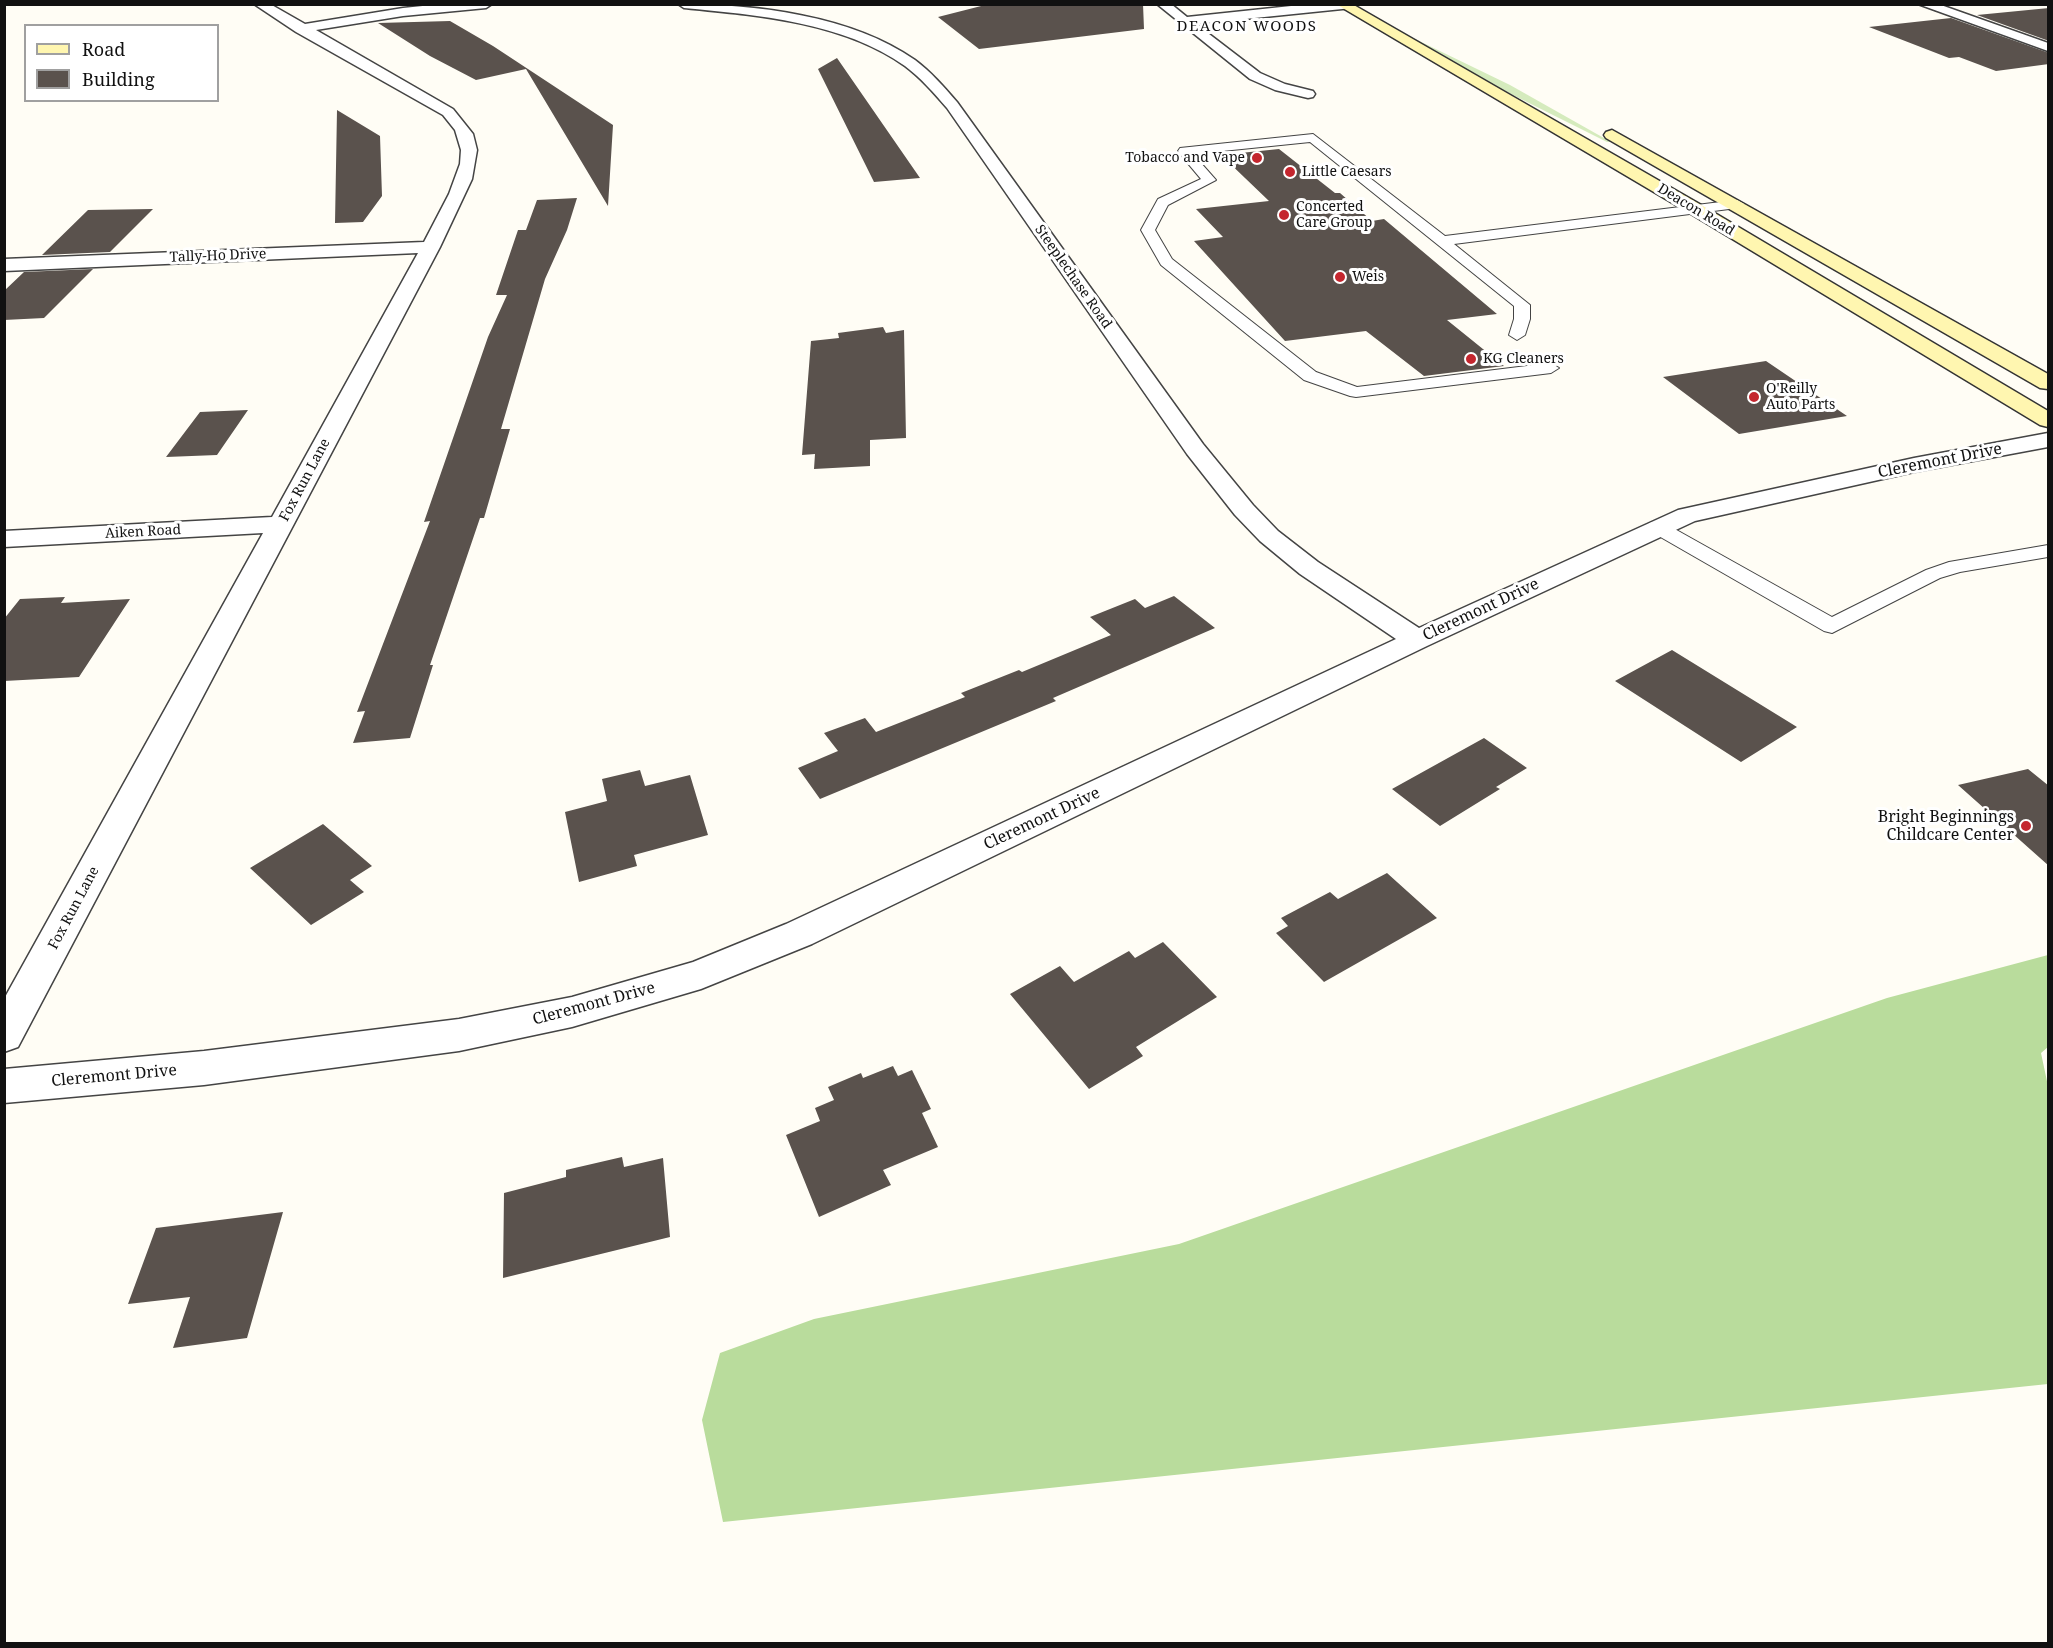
<!DOCTYPE html>
<style>
body{margin:0}
#map{position:relative;width:2053px;height:1648px;overflow:hidden;background:#fffdf5;font-family:"Noto Serif",serif}
canvas{display:block}
.frame{position:absolute;inset:0;border:6px solid #111;pointer-events:none}
.legend{position:absolute;left:24px;top:24px;width:195px;height:78px;box-sizing:border-box;background:#fff;border:2px solid #a0a0a0;margin:0;padding:8px 10px;list-style:none;font-size:18px;color:#111}
.legend li{display:flex;align-items:center;gap:12px;height:30px}
.legend b{width:30px;border:2px solid #a0a0a0}
</style>
<div id="map">
<canvas width="2053" height="1648"></canvas>
<div class="frame"></div>
<ul class="legend">
<li><b style="height:8px;background:#fff6b0"></b>Road</li>
<li><b style="height:16px;background:#5a524d"></b>Building</li>
</ul>
</div>
<script>
const g = document.querySelector('canvas').getContext('2d');
g.lineJoin = 'round';
function fill(path, color) { g.fillStyle = color; g.fill(path, 'evenodd'); }
function stroke(path, color, width, dash) { g.strokeStyle = color; g.lineWidth = width; g.lineCap = dash ? 'butt' : 'round'; g.setLineDash(dash || []); g.stroke(path); }
function label(font, color, halo, rows, align = 'center') {
  g.font = font + ' "Noto Serif",serif'; g.lineWidth = 6; g.setLineDash([]); g.textBaseline = 'middle'; g.strokeStyle = halo; g.fillStyle = color; for (const [text, x, y, turn = 0] of rows) {
    g.save(); g.translate(x, y); g.rotate((+turn || 0) * Math.PI / 180); g.textAlign = isNaN(turn) ? turn : align; if (halo) g.strokeText(text, 0, 0); g.fillText(text, 0, 0); g.restore();
  }
}
fill(new Path2D(`
 M1411,37L1510,85L1611,142H1607L1499,88Z`), '#d5ebbd');
fill(new Path2D(`
 M2048,955V1047L2041,1053L2048,1086V1384L723,1522L702,1420L720,1353L814,1319L1179,1244L1887,998Z`), '#b9dc9c');
fill(new Path2D(`
 M989,4H1143L1144,29L979,49L938,17Z
 M2049,8V41L1977,15Z
 M1951,18L2049,53V64L1996,71L1959,57L1949,58L1869,27Z
 M450,21L493,46L613,125L608,206L526,69L476,80L430,56L378,23Z
 M837,58L920,178L874,182L818,69Z
 M337,110L380,136L382,196L363,222L335,223Z
 M1279,149L1335,193H1340L1372,221L1384,219L1497,314L1447,320L1504,366L1424,376L1366,331L1285,341L1194,241L1223,237L1196,209L1269,201L1221,155Z
 M577,198L567,230L545,279L501,429H510L484,518H480L430,665H433L410,738L353,743L365,711L357,712L430,521L424,522L488,337L507,295H496L518,230H526L537,200Z
 M153,209L110,252L42,255L88,210Z
 M93,269L44,318L4,320V291L24,272Z
 M883,327L886,333L904,330L906,438L870,440V466L814,469L815,454L802,455L811,341L839,338L838,333Z
 M1766,361L1847,416L1739,434L1663,377Z
 M248,410L217,455L166,457L200,412Z
 M1174,596L1215,628L1053,698L1056,701L820,799L798,768L838,751L824,733L865,718L876,732L965,697L961,693L1019,670L1022,672L1111,635L1090,617L1135,599L1145,608Z
 M65,597L61,603L130,599L79,677L4,681V619L20,599Z
 M1672,650L1797,727L1741,762L1615,681Z
 M1484,738L1527,768L1496,787L1500,789L1440,826L1392,789Z
 M2028,769L2049,786V866L1958,785Z
 M640,770L645,786L690,775L708,835L634,855L637,866L579,882L565,812L607,801L602,779Z
 M323,824L372,866L350,880L364,892L311,925L250,868Z
 M1387,873L1437,918L1324,982L1276,933L1288,926L1281,918L1330,892L1338,899Z
 M1163,942L1217,997L1136,1047L1143,1056L1089,1089L1010,994L1060,966L1074,982L1129,951L1135,958Z
 M893,1066L898,1076L912,1070L931,1109L922,1113L938,1147L883,1170L891,1185L819,1217L786,1135L820,1121L815,1108L834,1100L828,1087L861,1073L863,1078Z
 M622,1157L624,1167L663,1158L670,1237L503,1278L504,1193L566,1177V1170Z
 M283,1212L247,1338L173,1348L190,1297L128,1304L156,1228Z`), '#5a524d');
const service = new Path2D(`
 M1313,134L1445,236L1737,200L1744,204L1737,208L1454,244L1530,305V319L1525,335L1517,340L1509,335L1514,319V306L1310,142L1193,154L1216,180L1168,205L1155,230L1172,259L1316,372L1357,387L1551,363L1559,368L1551,373L1356,397L1350,396L1304,380L1161,265L1141,230L1158,199L1201,179L1180,154L1178,151L1180,148Z
 M1657,521L1664,523L1832,617L1926,570L1949,562L2048,545V557L1960,572L1940,578L1832,633L1824,631L1650,531L1647,527L1650,523Z`);
const minor = new Path2D(`
 M254,4H270L305,24L403,8L442,4H492L486,8L403,16L316,30L453,109L473,134L477,150L472,179L440,247L18,1047L4,1052V999L263,533L4,547V531L272,517L418,253L4,271V259L424,242L449,194L460,164L461,150L455,130L443,115L296,32Z
 M678,4C754,4 851,15 915,60C931,72 944,87 957,102L1203,444L1253,505L1278,531L1318,562L1419,628L1678,510L1914,458L2048,433V447L1914,472L1695,521L1427,646L812,944L701,989L572,1027L459,1051L204,1085L4,1103V1069L204,1051L459,1019L572,997L693,962L786,924L1396,639L1300,574L1260,541L1235,515L1187,454L947,108C934,93 921,78 905,66C843,22 757,15 684,8Z
 M1157,4H1171L1187,17L1310,4H1358L1352,8L1196,24L1260,73L1285,84L1313,91L1315,94L1313,97L1308,98L1275,90L1250,79Z
 M1918,4H1938L2048,43V51Z`);
const secondary = new Path2D(`
 M1336,4H1352L1703,206L2048,411V427L2040,425L1691,214Z
 M1612,130L2048,374V389L2040,388L1606,138L1604,135L1606,132Z`);
stroke(service, '#444', 2);
stroke(minor, '#444', 3);
stroke(secondary, '#333', 3);
fill(service, '#fff');
fill(minor, '#fff');
fill(secondary, '#fff6b0');
for (const [x, y, r, color] of [
 [1257,158,6,"#c4262e"],
 [1290,172,6,"#c4262e"],
 [1284,215,6,"#c4262e"],
 [1340,277,6,"#c4262e"],
 [1471,359,6,"#c4262e"],
 [1754,397,6,"#c4262e"],
 [2026,826,6,"#c4262e"]
]) { const dot = new Path2D(); dot.arc(x, y, r, 0, 2 * Math.PI); g.fillStyle = color; g.fill(dot); stroke(dot, '#fff', 2); }
label('14px', '#111', '#fff', [
 ["Tobacco and Vape",1245,158,"right"],
 ["Little Caesars",1302,172],
 ["Concerted",1296,207],
 ["Care Group",1296,223],
 ["Weis",1352,277],
 ["KG Cleaners",1483,359],
 ["O'Reilly",1766,389],
 ["Auto Parts",1766,405]
], 'left');
label('14px', '#111', '#fff', [
 ["Deacon Road",1696,210,31],
 ["Tally-Ho Drive",218,256,-2],
 ["Steeplechase Road",1073,277,55],
 ["Fox Run Lane",305,480,-62],
 ["Aiken Road",143,532,-3],
 ["Fox Run Lane",74,908,-62]
]);
g.letterSpacing = '1.5px';
label('15px', '#111', '#fff', [
 ["DEACON WOODS",1247,27]
]);
g.letterSpacing = '0px';
label('16px', '#111', '#fff', [
 ["Cleremont Drive",1940,461,-11],
 ["Cleremont Drive",1481,610,-25],
 ["Cleremont Drive",1042,819,-25],
 ["Cleremont Drive",594,1004,-15],
 ["Cleremont Drive",114,1076,-5]
]);
label('16px', '#111', '#fff', [
 ["Bright Beginnings",2014,817],
 ["Childcare Center",2014,835]
], 'right');
</script>
